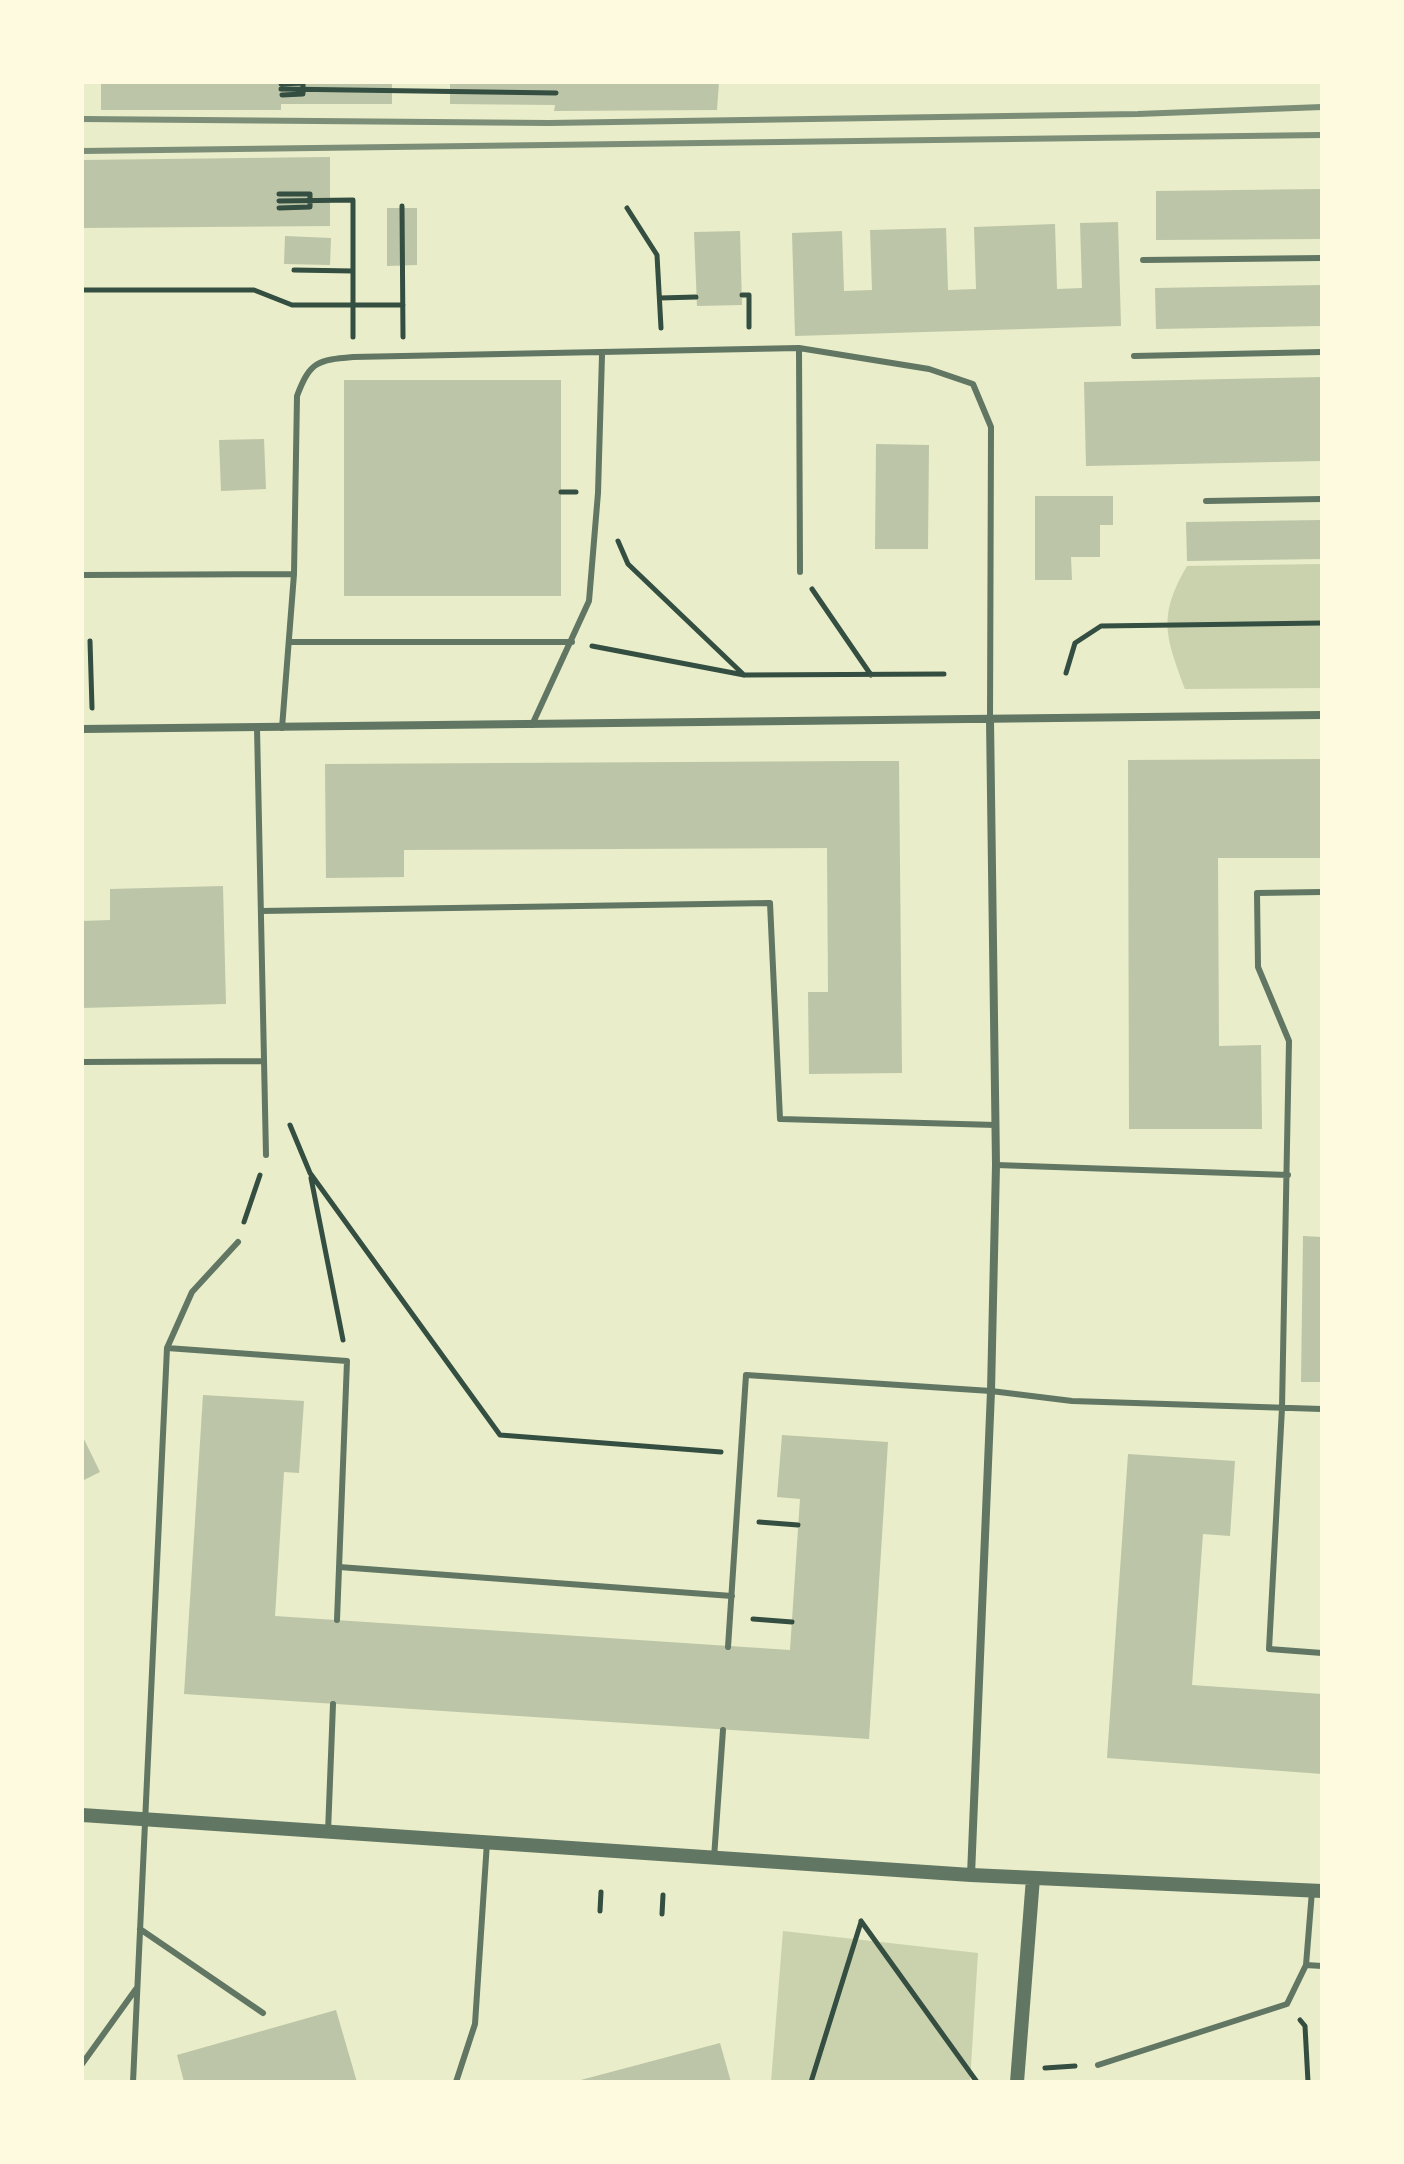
<!DOCTYPE html>
<style>
body{margin:0}
#map{position:relative;width:1404px;height:2164px;overflow:hidden;background:#e9edc9;font-family:"PT Sans",sans-serif}
canvas{display:block}
.frame{position:absolute;inset:0;border:84px solid #fefae0;pointer-events:none}
</style>
<div id="map">
<canvas width="1404" height="2164"></canvas>
<div class="frame"></div>
</div>
<script>
const g = document.querySelector('canvas').getContext('2d');
g.lineJoin = 'round';
function fill(path, color) { g.fillStyle = color; g.fill(path, 'evenodd'); }
function stroke(path, color, width, dash) { g.strokeStyle = color; g.lineWidth = width; g.lineCap = dash ? 'butt' : 'round'; g.setLineDash(dash || []); g.stroke(path); }
fill(new Path2D(`
 M1322,564V688L1185,689C1166,637 1157,617 1187,566Z
 M783,1931L978,1953L970,2082H771Z`), '#cad2ad');
fill(new Path2D(`
 M101,82H392V104H281V110H101Z
 M450,82H719L717,110L554,111L555,105L450,104Z
 M330,157V226L82,228V160Z
 M1322,189V239L1156,240V191Z
 M387,208H417V265L387,266Z
 M1118,222L1121,326L795,336L792,233L842,231L844,291L872,290L870,230L946,228L948,290L976,289L974,227L1055,224L1057,289L1082,288L1080,223Z
 M740,231L742,305L697,306L694,232Z
 M285,236L331,238L330,265L284,264Z
 M1322,285V326L1156,329L1155,288Z
 M1322,377V461L1086,466L1084,382Z
 M344,380H561V596H344Z
 M264,439L266,489L221,491L219,440Z
 M876,444L929,445L928,549H875Z
 M1035,496H1113V525H1100V557H1071L1072,580H1035Z
 M1322,520V559L1187,561L1186,522Z
 M1322,759V858H1218L1219,1046L1261,1045L1262,1129H1129L1128,760Z
 M861,761H899L902,1073L809,1074L808,992H828L827,848L404,850V877L326,878L325,764Z
 M223,886L226,1004L82,1008V921L110,920V889Z
 M1303,1236L1322,1237V1382H1301Z
 M203,1395L304,1401L299,1473L284,1472L275,1616L790,1650L800,1499L777,1497L782,1435L888,1442L869,1739L184,1694Z
 M82,1435L100,1472L82,1481Z
 M1128,1454L1235,1461L1230,1536L1203,1534L1192,1685L1322,1694V1774L1107,1758Z
 M336,2010L357,2082H184L177,2055Z
 M720,2043L731,2082H577V2081Z`), '#bcc5a7');
stroke(new Path2D(`
 M281,84L303,83V94L282,95
 M281,89L556,93
 M279,201L353,200V337
 M402,206L403,337
 M279,208L310,207V194H279
 M627,208L657,255L661,328
 M294,270L353,271
 M82,290H254L292,305H403
 M742,295H749V327
 M660,298L696,297
 M561,492H576
 M618,541L628,564L744,675
 M812,589L871,675
 M90,641L92,708
 M592,646L744,675L944,674
 M1066,673L1075,643L1101,626L1322,623
 M290,1125L310,1173L500,1435L721,1452
 M311,1178L343,1340
 M244,1222L260,1175
 M759,1522L798,1525
 M753,1619L792,1622
 M600,1911L601,1892
 M662,1914L663,1895
 M861,1921L977,2082
 M1300,2020L1305,2026L1308,2082
 M1045,2068L1075,2066
 M811,2082L861,1922`), '#344e41', 5);
stroke(new Path2D(`
 M1143,260L1322,258
 M799,348L800,572
 M1134,356L1322,352
 M1206,501L1322,499
 M82,575L294,574
 M290,642H572
 M532,725L589,601L598,493L602,355
 M257,728L266,1155
 M282,728L294,574L297,396C310,361 318,360 353,357L799,348L929,369L973,384L991,427L990,720
 M1322,892L1257,893L1258,967L1289,1041L1282,1408L1269,1649L1322,1653
 M261,911L770,903L780,1119L996,1125
 M82,1062L264,1061
 M996,1165L1288,1175
 M167,1348L192,1292L238,1242
 M339,1567L732,1596
 M728,1647L746,1375L991,1391L1072,1401L1322,1409
 M328,1832L333,1704
 M714,1858L723,1730
 M140,1929L263,2013
 M1306,1965L1322,1966
 M82,2064L136,1989
 M1098,2065L1287,2004L1306,1965L1312,1891
 M133,2082L167,1348L347,1361L337,1620
 M456,2082L475,2024L487,1842`), '#617663', 6);
stroke(new Path2D(`
 M82,729L1322,715
 M971,1875L991,1391L996,1165L990,720`), '#617663', 8);
stroke(new Path2D(`
 M82,1815L971,1875L1322,1891
 M1017,2082L1033,1878`), '#617663', 14);
stroke(new Path2D(`
 M82,119L549,123L1138,114L1322,107
 M82,151L1322,135`), '#7c8e77', 6);
</script>
